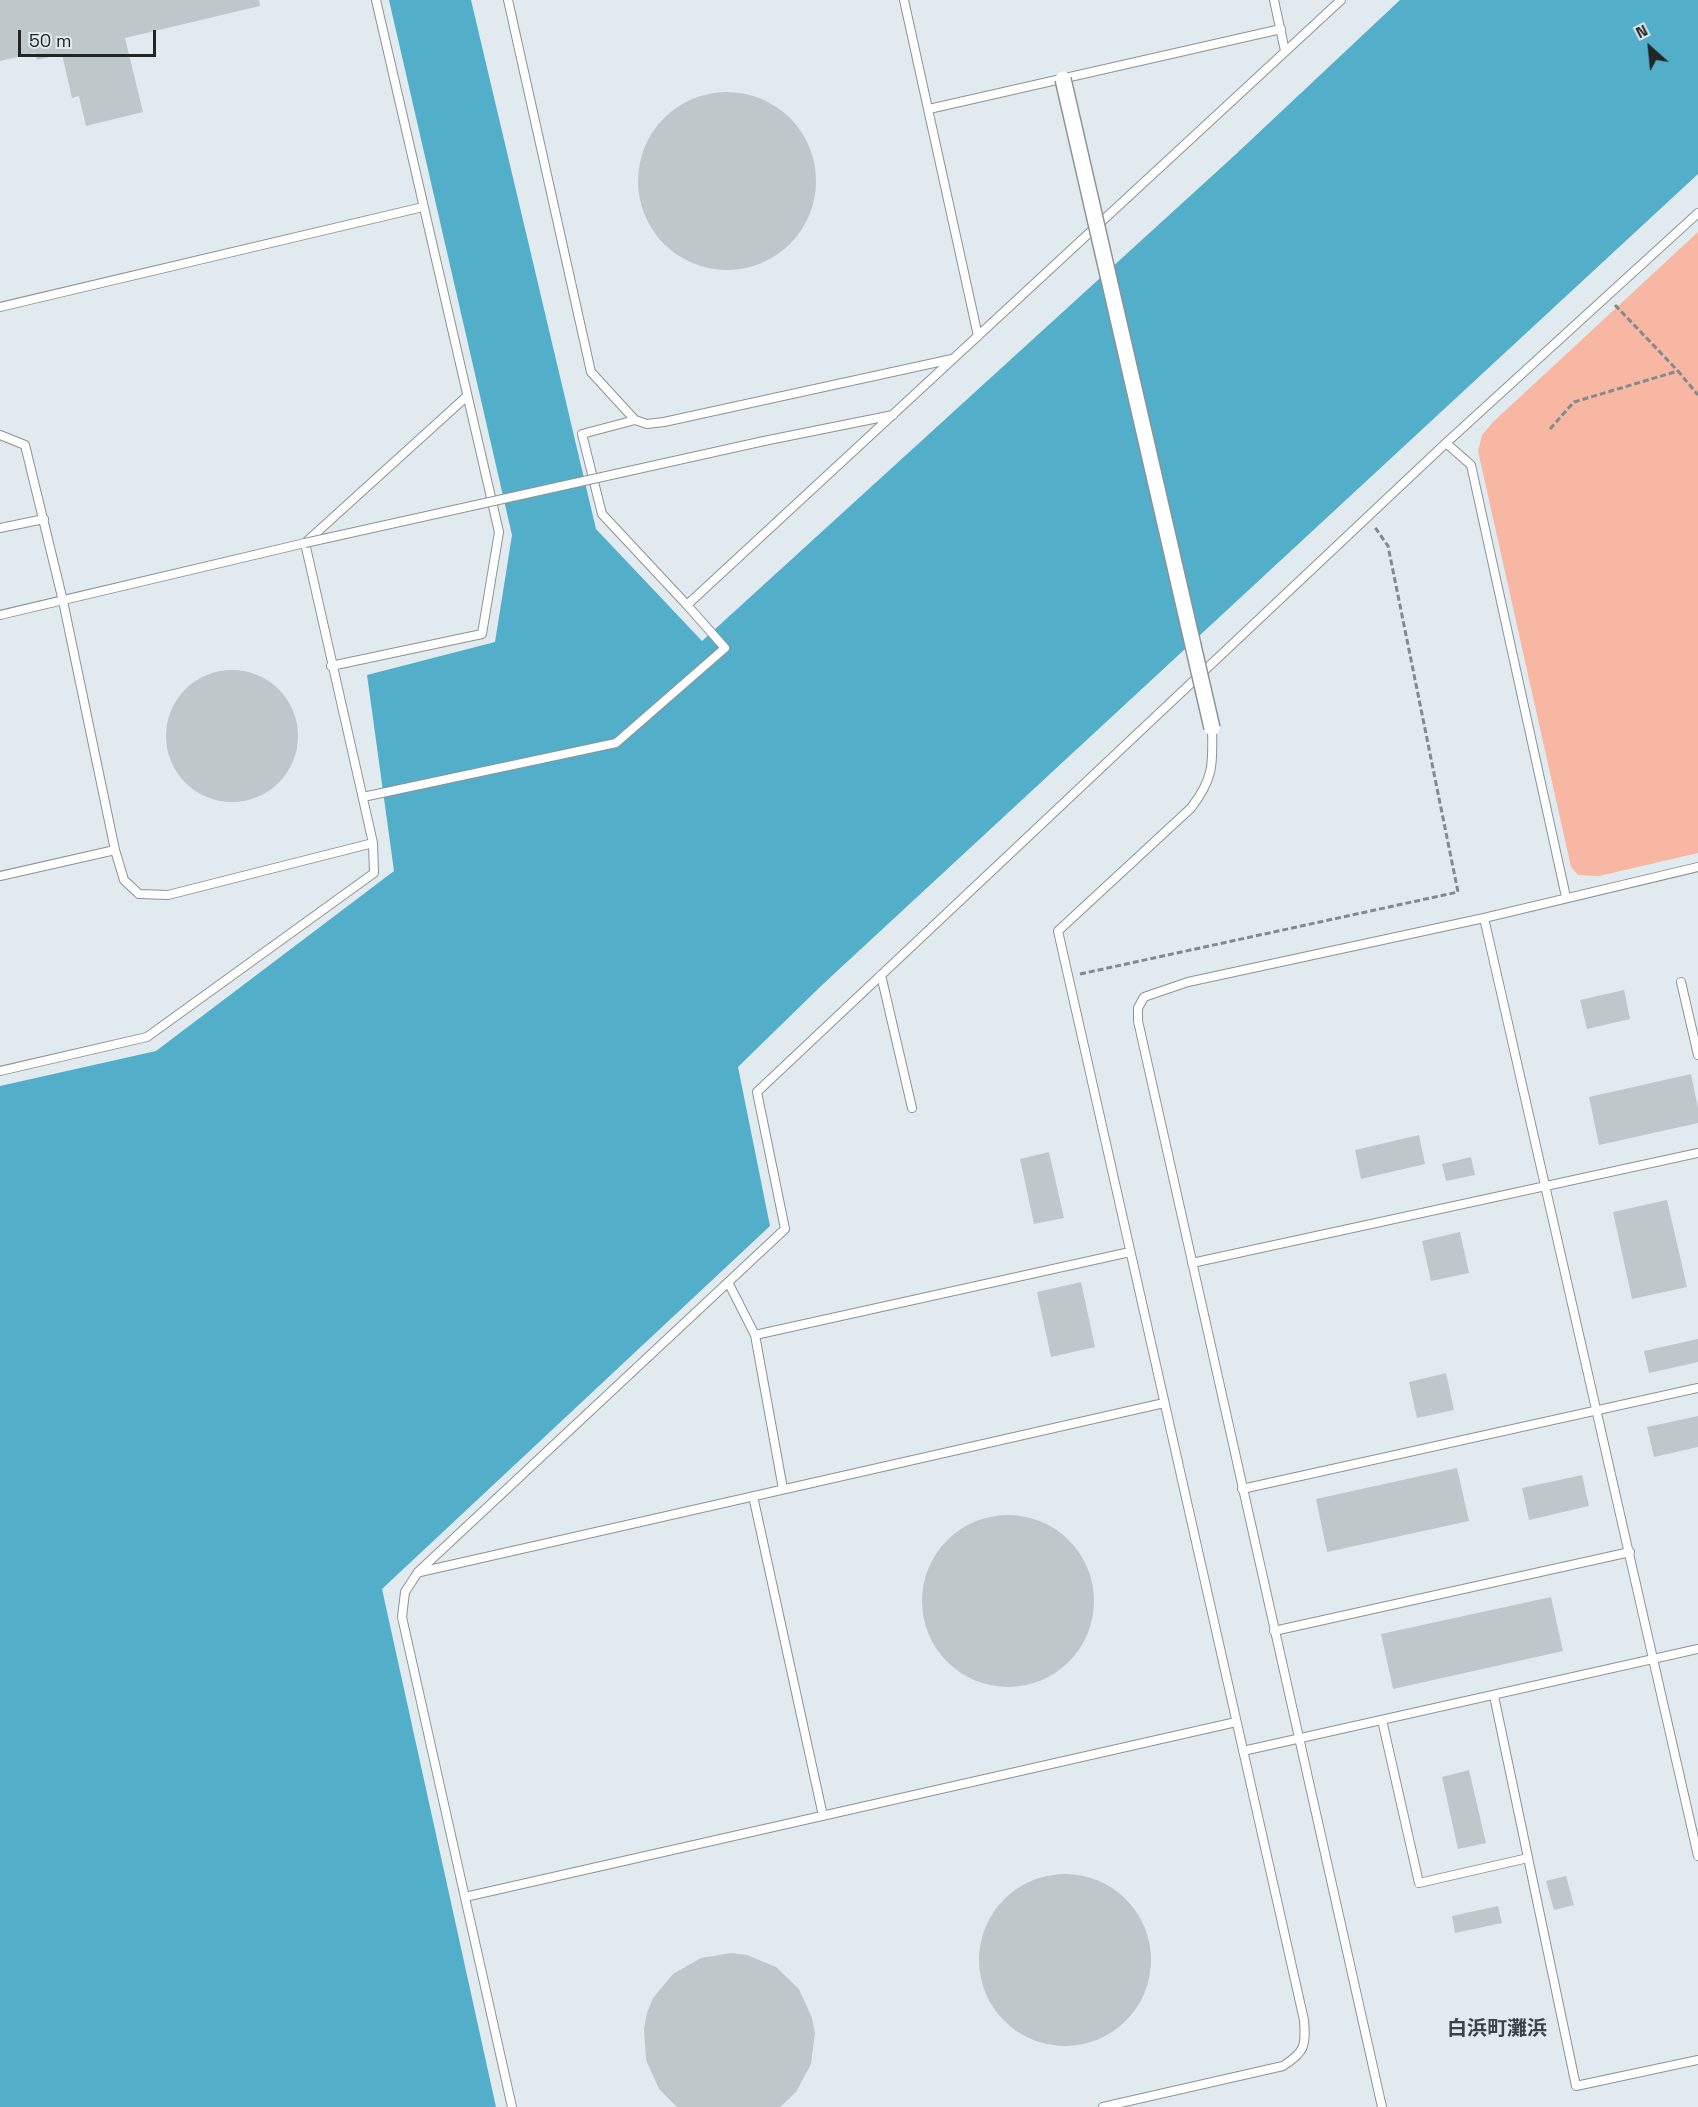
<!DOCTYPE html>
<meta charset="utf-8">
<style>
body{margin:0}
#map{position:relative;width:1698px;height:2107px;overflow:hidden;background:#e1ebef;font-family:"Space Grotesk",sans-serif}
canvas{display:block}
.north{position:absolute;left:1620px;top:18px;width:60px;height:60px;-webkit-text-stroke:4px #e1ebef;paint-order:stroke;rotate:333deg;font-size:16px;font-weight:700;line-height:24px;text-align:center;color:#212526}
.north::after{content:'';display:block;margin:auto;width:21px;height:27px;background:#212526;clip-path:polygon(50% 0,100% 100%,50% 72%,0 100%)}
.scale{position:absolute;left:18px;top:30px;width:138px;height:27px;box-sizing:border-box;border:3px solid #212526;border-top:0;padding-left:8px;font-size:18px;line-height:21px;white-space:nowrap;color:#212526;-webkit-text-stroke:4px #e1ebef;paint-order:stroke}
</style>
<div id="map">
<canvas width="1698" height="2107"></canvas>
<div class="north">N</div>
<div class="scale">50 m</div>
</div>
<script>
const g = document.querySelector('canvas').getContext('2d');
g.lineJoin = 'round';
function fill(path, color) { g.fillStyle = color; g.fill(path, 'evenodd'); }
function stroke(path, color, width, dash) { g.strokeStyle = color; g.lineWidth = width; g.lineCap = dash ? 'butt' : 'round'; g.setLineDash(dash || []); g.stroke(path); }
function label(font, color, halo, rows, align = 'center') {
  g.font = font + ' "Space Grotesk","Noto Sans JP",sans-serif'; g.lineWidth = 4.5; g.setLineDash([]); g.textBaseline = 'middle'; g.strokeStyle = halo; g.fillStyle = color; for (const [text, x, y, turn = 0] of rows) {
    g.save(); g.translate(x, y); g.rotate((+turn || 0) * Math.PI / 180); g.textAlign = isNaN(turn) ? turn : align; if (halo) g.strokeText(text, 0, 0); g.fillText(text, 0, 0); g.restore();
  }
}
fill(new Path2D(`
 M1698,232V853L1599,876L1578,875L1571,867L1478,451L1482,435L1494,421Z`), '#f7b7a3');
fill(new Path2D(`
 M389,0H471L596,529L702,641L1235,155L1400,0H1698V174L821,986L738,1067L770,1226L382,1589L496,2107H0V1086L156,1051L394,871L367,675L495,642L512,535Z`), '#53aeca');
fill(new Path2D(`
 M0,0H259L260,6L125,38L143,112L86,126L79,96L72,98L62,54L37,60L35,53L0,61Z
 M638 181a89 89 0 1 1 178 0a89 89 0 1 1-178 0Z
 M166 736a66 66 0 1 1 132 0a66 66 0 1 1-132 0Z
 M1624,990L1630,1019L1587,1029L1580,1000Z
 M1691,1074L1698,1108V1123L1599,1145L1589,1097Z
 M1419,1135L1425,1164L1361,1179L1355,1150Z
 M1049,1152L1064,1218L1034,1224L1020,1159Z
 M1471,1157L1475,1175L1446,1181L1442,1164Z
 M1667,1200L1687,1287L1632,1299L1613,1212Z
 M1460,1232L1469,1273L1431,1281L1422,1241Z
 M1081,1282L1095,1347L1051,1357L1037,1292Z
 M1698,1339V1362L1649,1373L1644,1351Z
 M1446,1373L1454,1410L1417,1418L1409,1382Z
 M1698,1416V1447L1654,1457L1647,1427Z
 M1457,1468L1469,1521L1327,1552L1316,1499Z
 M1582,1475L1589,1506L1529,1520L1522,1488Z
 M922 1601a86 86 0 1 1 172 0a86 86 0 1 1-172 0Z
 M1551,1597L1563,1651L1393,1689L1381,1634Z
 M1469,1770L1486,1843L1458,1849L1442,1777Z
 M979 1960a86 86 0 1 1 172 0a86 86 0 1 1-172 0Z
 M1566,1876L1574,1905L1554,1910L1546,1881Z
 M1498,1906L1502,1923L1455,1933L1452,1916Z
 M731,1953L747,1955L776,1967L799,1989L812,2018L815,2033L811,2064L796,2092L780,2107H677L659,2089L646,2060L644,2029L647,2013L653,1998L673,1974L701,1958Z`), '#bec8cb');
const lane = new Path2D(`
 M508,0L591,372L635,420L647,424L664,422L952,359
 M904,0L978,336
 M1274,0L1285,51
 M929,109L1281,29
 M0,307L423,207
 M635,420L582,434L602,514L687,605L1341,0
 M0,435L25,445L63,601L115,850L124,880L139,894L168,895L373,843
 M764,441L893,415
 M1446,443L1471,465L1566,897
 M0,528L44,519
 M0,615L305,543L466,397
 M331,666L482,634L499,532L376,0
 M363,797L616,743L725,648L687,605
 M0,876L115,850
 M1484,918L1698,1856
 M881,975L912,1108
 M1681,982L1698,1055
 M0,1071L147,1037L374,873L373,843L305,543
 M1192,1263L1698,1153
 M729,1284L755,1335L783,1489
 M755,1335L1130,1252
 M1242,1489L1698,1388
 M753,1496L823,1816
 M420,1572L1164,1403
 M1274,1631L1630,1552
 M1494,1696L1576,2086L1698,2060
 M1382,1720L1419,1883L1528,1858
 M1243,1751L1698,1649
 M465,1897L1236,1722
 M512,2107L402,1617L405,1592L418,1572L785,1229L757,1092L1446,443L1698,213
 M1103,2107L1283,2066C1305,2052 1306,2046 1304,2020L1058,931L1191,808C1214,778 1213,764 1212,728
 M1382,2107L1138,1021V1008L1144,997L1188,982L1484,918L1698,867`);
stroke(lane, '#8a9497', 10);
stroke(new Path2D(`
 M1615,305L1678,371
 M1550,429L1574,402L1678,371L1698,395
 M1080,974L1458,892L1388,546L1374,526`), '#838a8c', 3, [6, 3]);
stroke(lane, '#fff', 8);
const laneBridge = new Path2D(`
 M305,543L764,441`);
const streetBridge = new Path2D(`
 M1063,79L1212,728`);
stroke(laneBridge, '#8a9497', 10, []);
stroke(streetBridge, '#8a9497', 18, []);
stroke(laneBridge, '#fff', 8);
stroke(streetBridge, '#fff', 15);
label('bold 20px', '#3a4245', '#e1ebef', [
 ["白浜町灘浜",1497,2030]
]);
</script>
